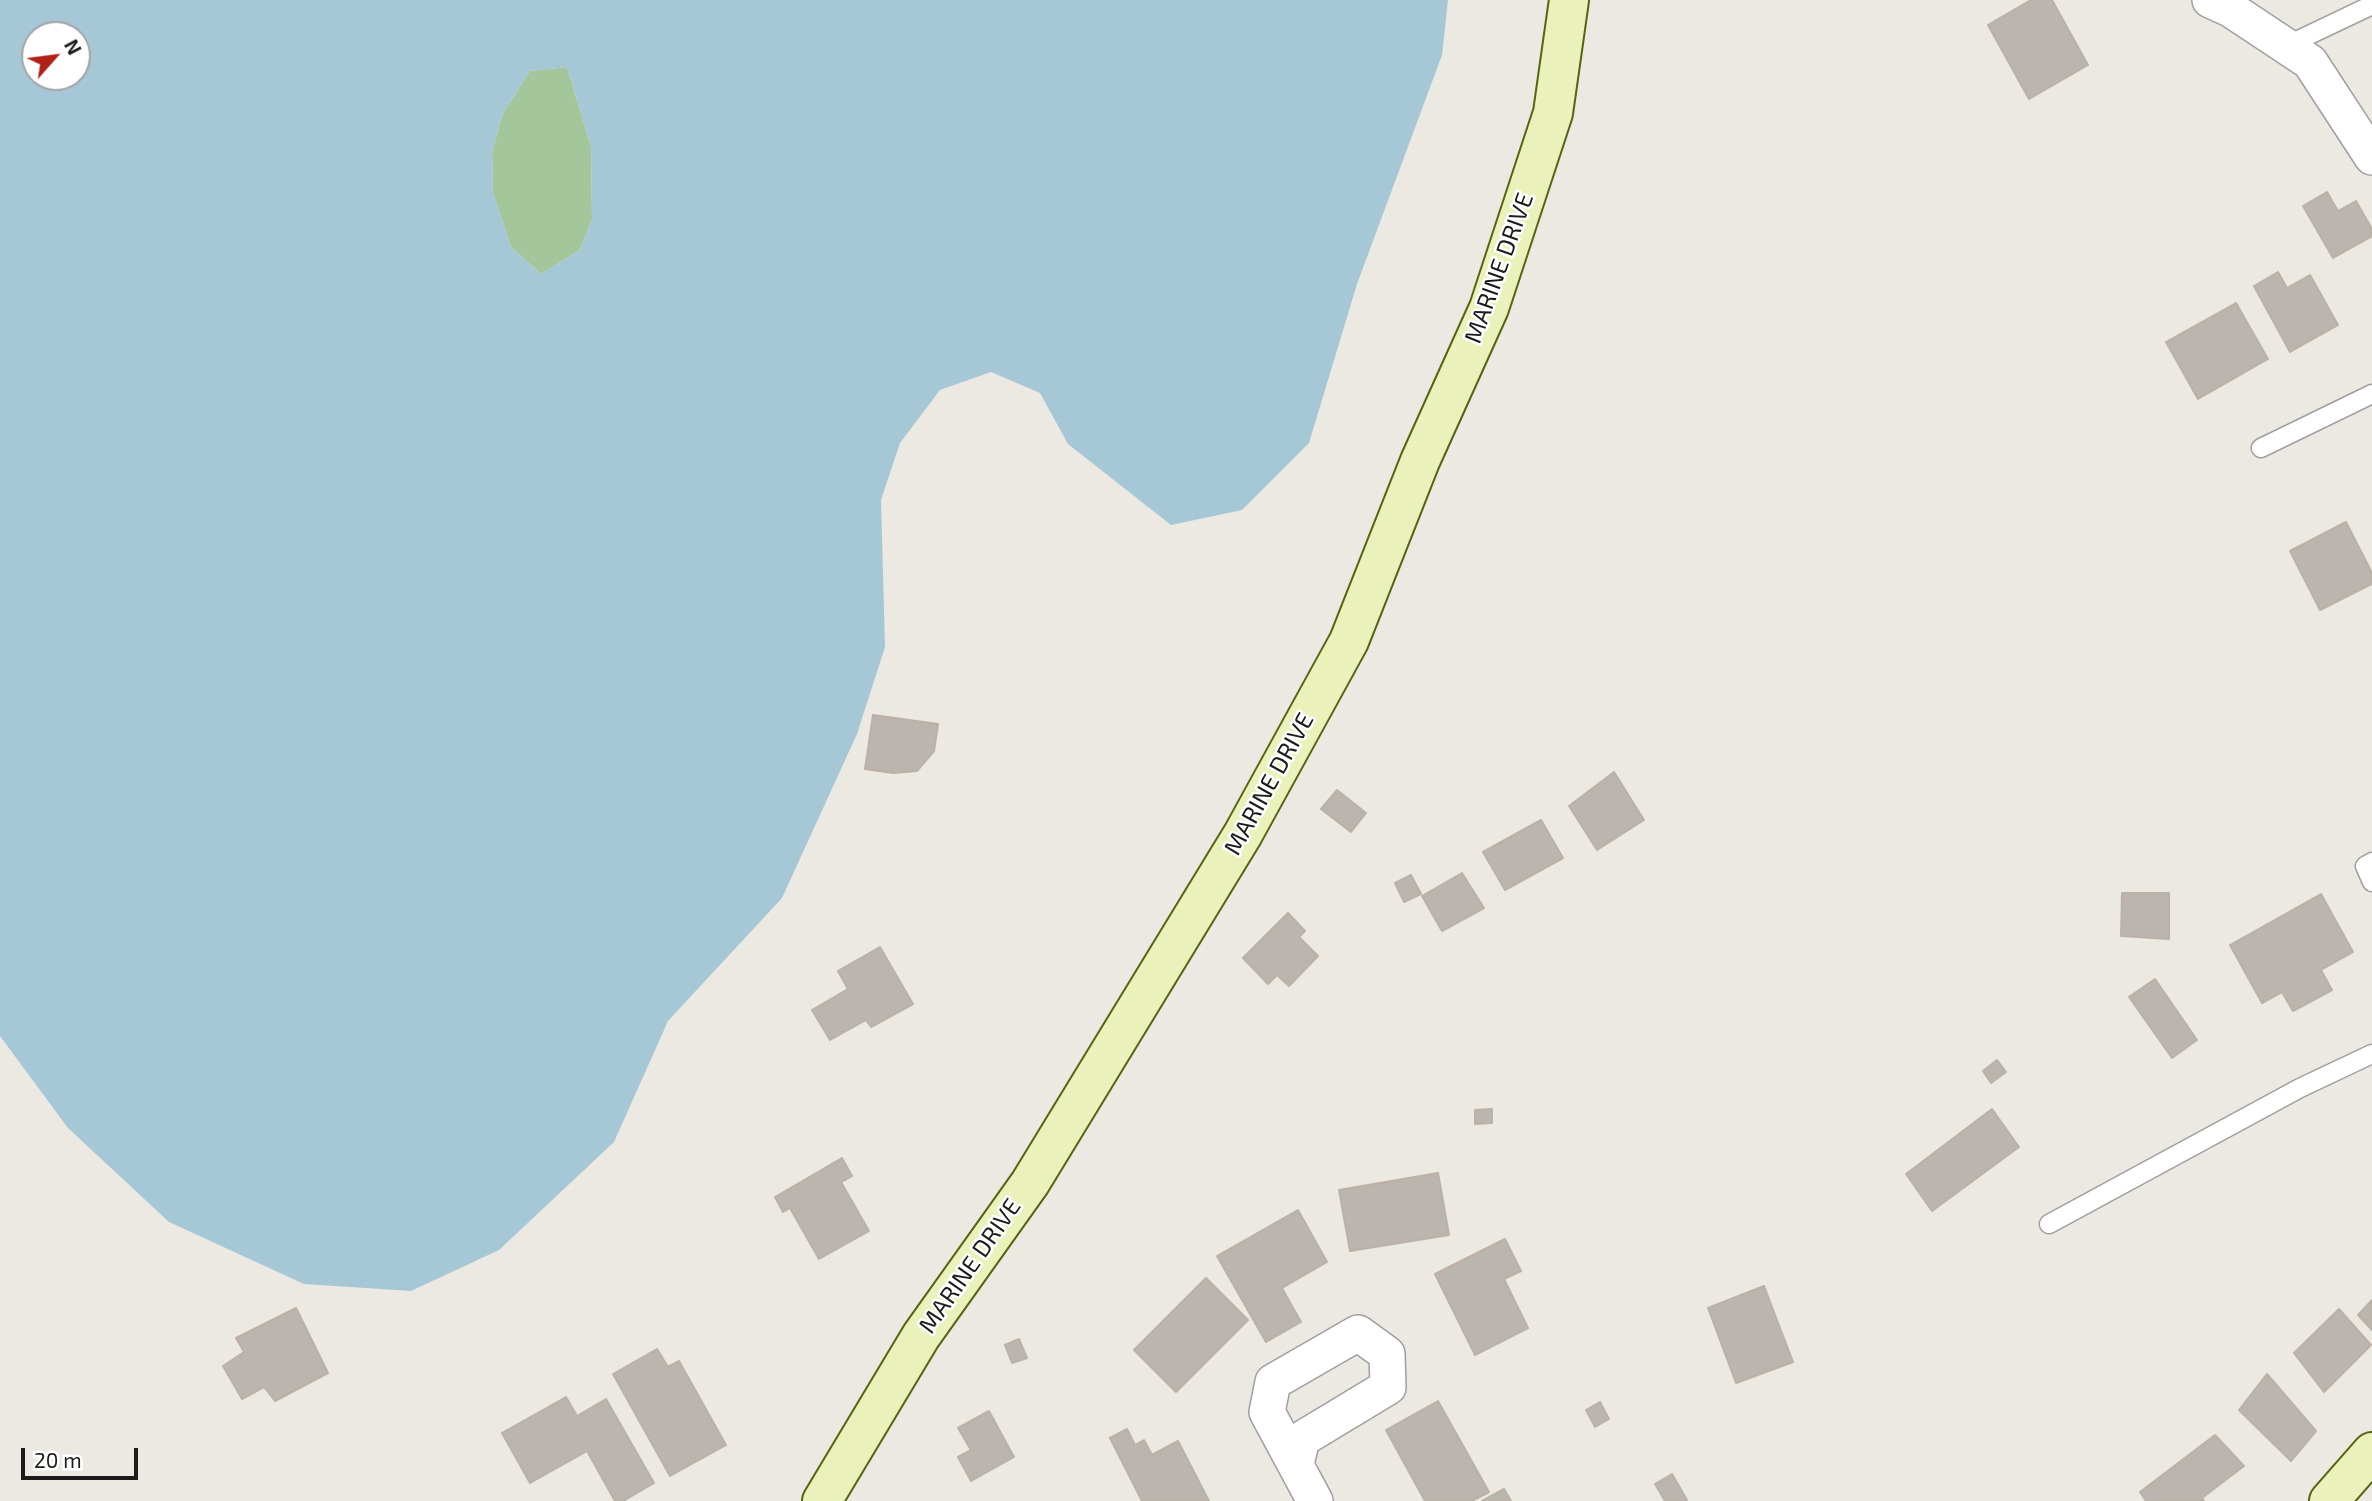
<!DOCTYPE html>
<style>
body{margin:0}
#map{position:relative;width:2372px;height:1501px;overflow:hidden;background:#ebe9e2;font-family:"Exo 2",sans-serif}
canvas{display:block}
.north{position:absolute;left:21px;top:21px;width:70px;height:70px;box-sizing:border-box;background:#fff;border:2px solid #a4a4a4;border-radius:50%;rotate:62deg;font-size:19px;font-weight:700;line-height:28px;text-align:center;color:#1b1b1b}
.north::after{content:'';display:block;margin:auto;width:24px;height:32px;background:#b02116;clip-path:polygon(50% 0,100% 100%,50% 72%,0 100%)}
.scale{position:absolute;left:21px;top:1448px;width:117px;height:32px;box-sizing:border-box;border:4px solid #1b1b1b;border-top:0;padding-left:9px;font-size:21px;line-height:24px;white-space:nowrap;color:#1b1b1b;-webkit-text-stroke:5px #fff;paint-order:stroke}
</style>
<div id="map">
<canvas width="2372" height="1501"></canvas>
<div class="north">N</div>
<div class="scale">20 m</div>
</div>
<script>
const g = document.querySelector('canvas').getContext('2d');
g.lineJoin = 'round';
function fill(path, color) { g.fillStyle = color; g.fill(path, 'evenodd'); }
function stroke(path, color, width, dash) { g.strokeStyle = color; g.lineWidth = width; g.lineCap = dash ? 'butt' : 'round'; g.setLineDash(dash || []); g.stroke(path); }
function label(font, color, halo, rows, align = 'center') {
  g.font = font + ' "Exo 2",sans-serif'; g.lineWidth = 5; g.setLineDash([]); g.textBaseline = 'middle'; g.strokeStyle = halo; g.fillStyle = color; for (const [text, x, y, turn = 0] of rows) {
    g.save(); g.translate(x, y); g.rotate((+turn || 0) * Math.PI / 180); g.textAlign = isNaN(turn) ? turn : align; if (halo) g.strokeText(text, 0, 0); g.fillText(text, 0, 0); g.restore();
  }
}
fill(new Path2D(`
 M567,67L591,146L592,219L580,250L541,274L511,247L493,193L492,152L503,113L530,71Z`), '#a4c69b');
fill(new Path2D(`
 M0,0H1448L1442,55L1357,284L1309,443L1242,510L1171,525L1068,444L1040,393L991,372L940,390L900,443L881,500L885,647L857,734L782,898L668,1021L614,1142L499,1250L411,1291L304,1284L169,1222L68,1128L0,1036ZM35,35H77V77H35ZM567,67L591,146L592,219L580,250L541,274L511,247L493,193L492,152L503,113L530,71Z`), '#a6c7d5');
const building = new Path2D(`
 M2031,0H2052L2088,65L2029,99L1988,25Z
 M2327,192L2338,211L2356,201L2372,229V236L2333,258L2303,206Z
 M2278,272L2287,288L2310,275L2338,325L2290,352L2254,286Z
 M2236,303L2268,359L2198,399L2166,342Z
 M2346,522L2372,573V584L2320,610L2290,551Z
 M873,715L938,724L934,751L917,771L893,773L865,769Z
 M1614,772L1644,820L1597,850L1569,806Z
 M1337,790L1366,813L1351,832L1321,809Z
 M1541,820L1563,858L1505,890L1483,852Z
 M1462,873L1484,908L1442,931L1422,896Z
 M1411,875L1421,894L1404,902L1395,883Z
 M2122,893H2169V939L2121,936Z
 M2321,894L2353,952L2321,970L2332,990L2293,1011L2282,992L2262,1003L2230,945Z
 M1288,913L1305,931L1299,937L1318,956L1289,986L1277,975L1268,984L1243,958Z
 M880,947L913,1004L871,1027L866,1020L830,1040L812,1010L848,989L838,971Z
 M2155,979L2197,1040L2172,1058L2129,997Z
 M1997,1060L2006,1072L1991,1083L1983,1071Z
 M1492,1109V1123L1475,1124V1110Z
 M1992,1109L2019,1147L1932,1211L1906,1174Z
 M842,1158L852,1176L841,1182L869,1231L819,1259L790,1208L783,1212L775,1197Z
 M1438,1173L1449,1235L1350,1251L1339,1190Z
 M1298,1210L1327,1262L1282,1288L1301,1322L1266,1342L1217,1256Z
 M1505,1239L1521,1271L1504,1279L1528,1328L1475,1355L1435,1274Z
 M1206,1278L1248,1320L1176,1392L1134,1350Z
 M1764,1286L1793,1362L1736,1383L1708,1308Z
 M2372,1300V1330L2358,1315Z
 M296,1308L328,1373L275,1401L264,1387L242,1399L223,1366L244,1352L236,1338Z
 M2339,1309L2371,1345L2324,1392L2294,1353Z
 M1019,1339L1027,1358L1012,1363L1005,1345Z
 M657,1349L668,1367L679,1361L726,1445L670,1476L613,1374Z
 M2267,1374L2316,1431L2291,1461L2239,1410Z
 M566,1397L577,1416L606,1399L654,1483L623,1501H615L587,1451L530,1483L502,1433Z
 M1438,1401L1489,1492L1472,1501H1425L1386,1430Z
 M1600,1402L1609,1419L1595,1427L1586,1410Z
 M989,1411L1014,1457L971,1481L958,1457L971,1450L958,1428Z
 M1127,1429L1135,1445L1144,1440L1152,1455L1178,1441L1209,1501H1142L1110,1438Z
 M2215,1435L2244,1466L2202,1498L2204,1501H2146L2140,1492Z
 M1672,1474L1687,1500L1685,1501H1665L1655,1484Z
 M1504,1489L1511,1501H1482Z`);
fill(building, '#bbb5af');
stroke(building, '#bbb1a6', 2);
const lane = new Path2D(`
 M2286,46L2372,5
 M2261,448L2372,394
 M2372,862L2365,866L2372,882
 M2049,1224L2300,1088L2372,1054`);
const street = new Path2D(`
 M2210,0L2230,9L2310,62L2372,157
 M1296,1464L1302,1439L1388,1387L1387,1354L1358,1333L1273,1382L1267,1412L1315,1501`);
const secondary = new Path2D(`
 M822,1501L921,1336L1030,1183L1243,834L1349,641L1420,461L1489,308L1553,113L1569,0
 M2329,1501L2372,1452`);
stroke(lane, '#9f9f9f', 21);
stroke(street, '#9f9f9f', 38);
stroke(secondary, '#546410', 42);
stroke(lane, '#fff', 18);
stroke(street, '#fff', 35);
stroke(secondary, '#eaf1ba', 38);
label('24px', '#1b1b1b', '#fff', [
 ["MARINE DRIVE",1499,268,-70],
 ["MARINE DRIVE",1269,784,-61],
 ["MARINE DRIVE",970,1266,-55]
]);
</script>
